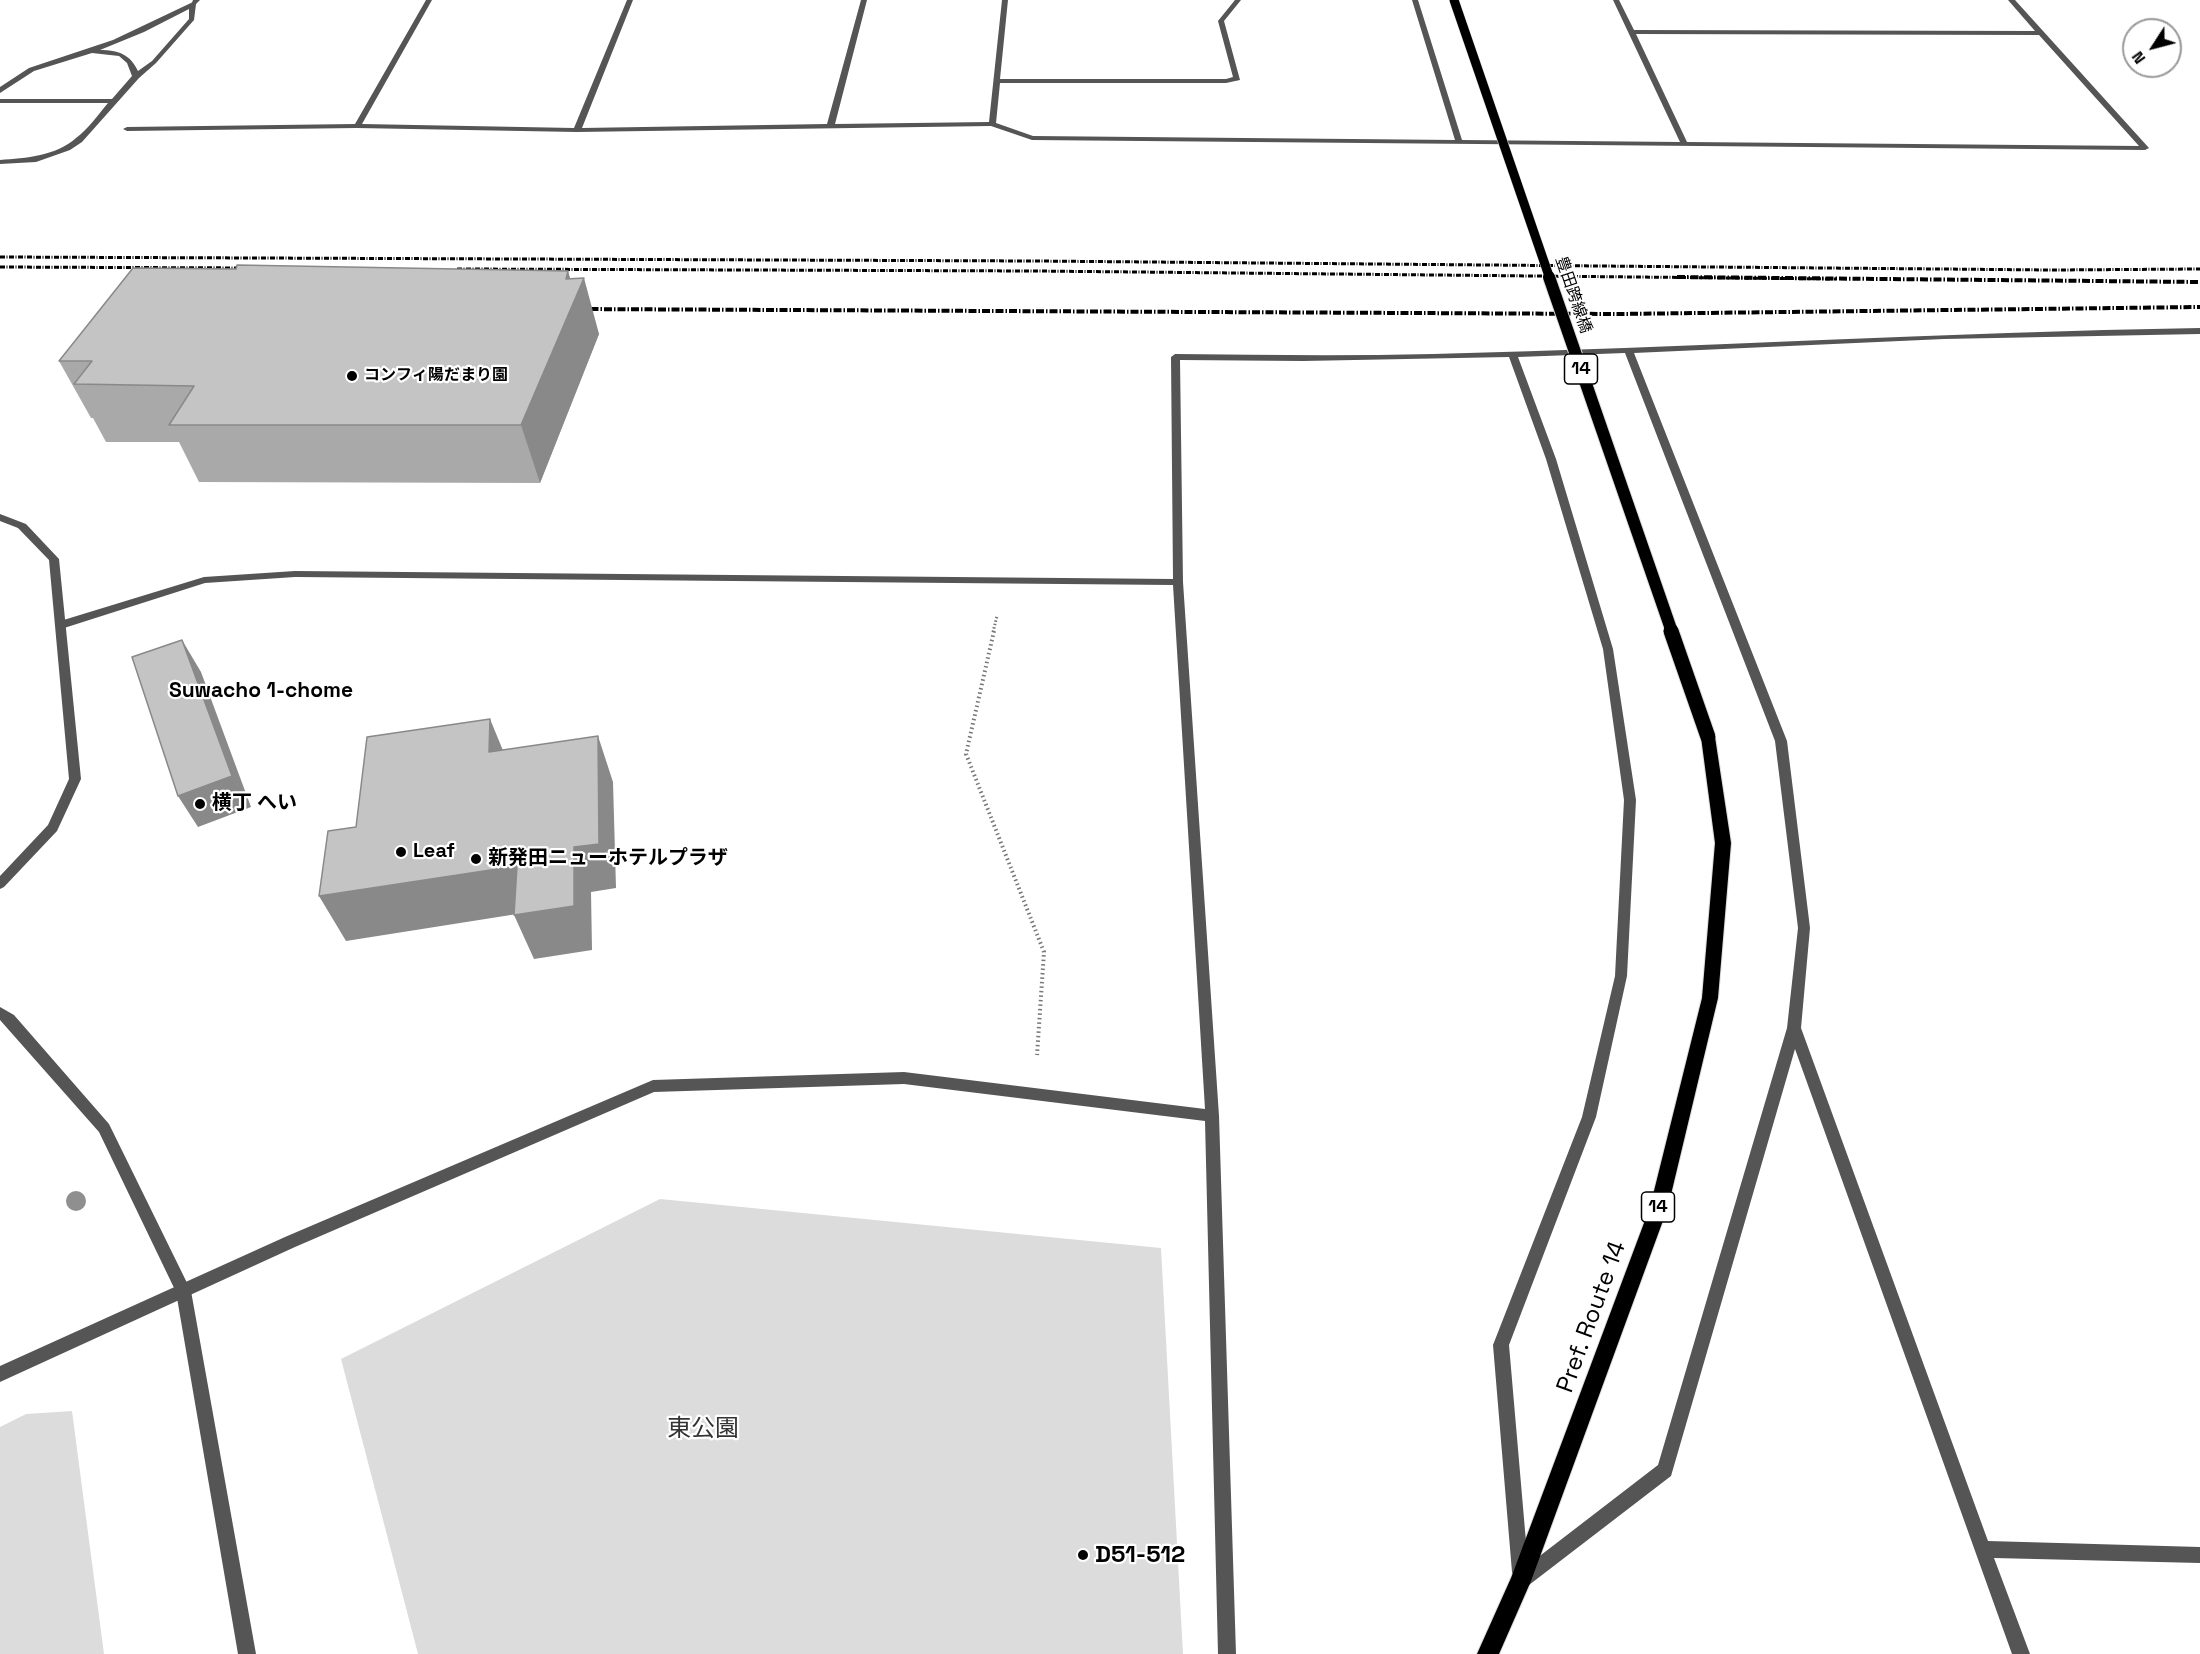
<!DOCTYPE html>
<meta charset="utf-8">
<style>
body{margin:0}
#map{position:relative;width:2200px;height:1654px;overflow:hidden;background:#fff;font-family:"Space Grotesk",sans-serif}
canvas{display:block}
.north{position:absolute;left:2122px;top:18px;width:60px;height:60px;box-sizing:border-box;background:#fff;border:2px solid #999;border-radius:50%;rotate:234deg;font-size:16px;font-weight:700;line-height:24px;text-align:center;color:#000}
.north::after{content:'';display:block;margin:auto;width:21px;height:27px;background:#000;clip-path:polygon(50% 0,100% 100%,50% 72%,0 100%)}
</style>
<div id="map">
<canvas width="2200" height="1654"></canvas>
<div class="north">N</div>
</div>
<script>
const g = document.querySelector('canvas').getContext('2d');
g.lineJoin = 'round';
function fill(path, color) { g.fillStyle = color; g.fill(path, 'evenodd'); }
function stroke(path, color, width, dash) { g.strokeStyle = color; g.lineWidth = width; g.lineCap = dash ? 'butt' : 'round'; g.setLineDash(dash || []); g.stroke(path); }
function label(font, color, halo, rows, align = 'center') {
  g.font = font + ' "Space Grotesk","Noto Sans JP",sans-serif'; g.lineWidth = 4.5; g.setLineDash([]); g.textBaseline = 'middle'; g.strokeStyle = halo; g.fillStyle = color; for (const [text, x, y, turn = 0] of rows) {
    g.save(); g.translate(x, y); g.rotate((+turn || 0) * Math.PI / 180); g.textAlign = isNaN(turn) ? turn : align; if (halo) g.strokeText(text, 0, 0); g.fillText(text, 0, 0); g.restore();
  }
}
fill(new Path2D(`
 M660,1199L1161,1248L1183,1654H418L341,1359Z
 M72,1411L104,1654H0V1427L26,1414Z`), '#dcdcdc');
const primary = new Path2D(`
 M1708,732L1715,737L1731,843L1718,998L1668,1207L1531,1581L1499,1654H1477L1511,1578L1650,1207L1702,998L1715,843L1701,737Z`);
stroke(primary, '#dbdbdb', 2);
stroke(new Path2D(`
 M993,632L997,616`), '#777', 3, [1.5, 2]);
stroke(new Path2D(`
 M994,631L966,754L1044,952L1037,1055`), '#777', 4, [1.5, 3]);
fill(new Path2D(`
 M193,2L196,4L194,20L156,63L139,78L82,142L70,150L36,162L0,164V160C26,158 56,156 76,138C88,129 98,115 108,103H0V99H112L132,76L127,63L119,56L92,53L34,71L0,93V87L29,68L113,40ZM189,9V19L152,61L138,71C130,54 118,50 100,50L144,32Z`), '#555');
fill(new Path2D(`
 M426,0H432L362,124L574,128L627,0H633L582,128L827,124L861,0H867L835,124L989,122L1002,0H1008L1000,79H1226L1233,77L1218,21L1235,0H1241L1224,21L1240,80L1226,83H1000L996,123L1033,136L1455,140L1412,0H1418L1462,140L1680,142L1613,0H1619L1634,30L2035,31L2008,0H2015L2149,148L2145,150L1032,140L991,126L577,132L357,128L127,131L123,129L127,127L355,124ZM1636,34L2039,35L2139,146L1687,142Z
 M2200,328V334L1944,339L1634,353L1787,741L1810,928L1801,1028L1988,1541L2200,1547V1563L1994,1558L2030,1654H2012L1795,1049L1671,1476L1529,1585L1523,1587L1517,1585L1512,1572L1493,1345L1582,1117L1615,976L1624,800L1603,649L1546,459L1509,357L1303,361L1180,360L1183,582L1219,1116L1236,1654H1218L1205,1121L904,1084L654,1092L295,1247L0,1382V1366L285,1237L653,1080L904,1072L1205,1109L1173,585L295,577L205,583L61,629L56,625L57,622L204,577L295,571L1173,579L1171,357L1175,354C1261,355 1347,356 1433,354C1688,348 1944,332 2200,328ZM1625,353L1775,741L1798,928L1787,1028L1658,1465L1528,1565L1509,1345L1596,1117L1627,976L1636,800L1613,649L1556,459L1518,357Z`), '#555');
fill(new Path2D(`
 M193,0H200L195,5H191Z
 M0,514L26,524L59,559L81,779L57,831L4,887L0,889V876L48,825L69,779L49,560L18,528L0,521Z
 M0,1007L14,1015L109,1124L191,1291L256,1654H238L176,1292L99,1132L0,1020Z`), '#555');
fill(primary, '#000');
stroke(new Path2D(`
 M0,257L1036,261L2052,270L2200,269
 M0,267L253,268
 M457,269L1036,271L1836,279`), '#000', 3, [5, 1.5, 1, 1.5]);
stroke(new Path2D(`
 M1677,277L2200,282
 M577,309L1618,314L2200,307`), '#000', 4, [8, 2, 1.5, 2]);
const primaryBridgeFar2 = new Path2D(`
 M1454,0L1550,279`);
const primaryBridgeFar1 = new Path2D(`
 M1549,277L1672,632`);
const primaryBridge = new Path2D(`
 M1671,631L1708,737`);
stroke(primaryBridgeFar2, '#dbdbdb', 10, []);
stroke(primaryBridgeFar1, '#dbdbdb', 14, []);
stroke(primaryBridge, '#dbdbdb', 17, []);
stroke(primaryBridgeFar2, '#000', 9);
stroke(primaryBridgeFar1, '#000', 12);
stroke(primaryBridge, '#000', 15);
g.fillStyle = '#8f8f8f';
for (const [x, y] of [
 [76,1201]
]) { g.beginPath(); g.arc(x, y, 10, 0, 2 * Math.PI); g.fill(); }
fill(new Path2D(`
 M568,271L570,278L599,334L540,483L199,482L179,442H106L93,418H91L59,361Z`), '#a9a9a9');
fill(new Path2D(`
 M568,271L575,299L584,278L599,334L540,483L521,425Z
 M182,640L201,672L251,807L198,827L178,796Z
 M490,719L509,765L489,752Z
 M598,736L613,782L616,888L591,892L592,950L534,959L514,915L574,847Z
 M517,866L536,911L346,941L319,896Z`), '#898989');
const building = new Path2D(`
 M237,265L568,271L566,279L584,278L521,425H169L194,386L74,384L92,361H59L133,268L236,269Z
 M182,640L232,776L178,796L132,657Z
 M490,719L489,752L598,736L599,844L574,847V906L514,915L517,866L319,896L328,831L356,827L367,737Z`);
fill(building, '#c4c4c4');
stroke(building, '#898989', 1.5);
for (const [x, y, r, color] of [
 [352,376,6,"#000"],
 [200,804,6,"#000"],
 [401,852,6,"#000"],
 [476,859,6,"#000"],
 [1083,1555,6,"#000"]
]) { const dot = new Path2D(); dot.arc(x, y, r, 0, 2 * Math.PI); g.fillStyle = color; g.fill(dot); stroke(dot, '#fff', 2); }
label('16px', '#000', '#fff', [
 ["豊田跨線橋",1573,295,71]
]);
label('bold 16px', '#000', '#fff', [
 ["コンフィ陽だまり園",364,376]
], 'left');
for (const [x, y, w] of [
 [1581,369,33],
 [1658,1207,33]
]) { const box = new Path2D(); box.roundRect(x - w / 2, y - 15, w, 30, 4.5); g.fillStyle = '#fff'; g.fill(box); stroke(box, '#000', 1.5); }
label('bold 18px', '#000', null, [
 ["14",1581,369],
 ["14",1658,1207]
]);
label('bold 20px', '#000', '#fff', [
 ["横丁 へい",212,804],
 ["Leaf",413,852],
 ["新発田ニューホテルプラザ",488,859]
], 'left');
label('bold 21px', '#000', '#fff', [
 ["Suwacho 1-chome",261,691]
]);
label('24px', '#000', '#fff', [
 ["Pref. Route 14",1592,1317,-70]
]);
label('24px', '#333', '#fff', [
 ["東公園",703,1429]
]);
label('bold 24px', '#000', '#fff', [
 ["D51-512",1095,1555]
], 'left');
</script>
